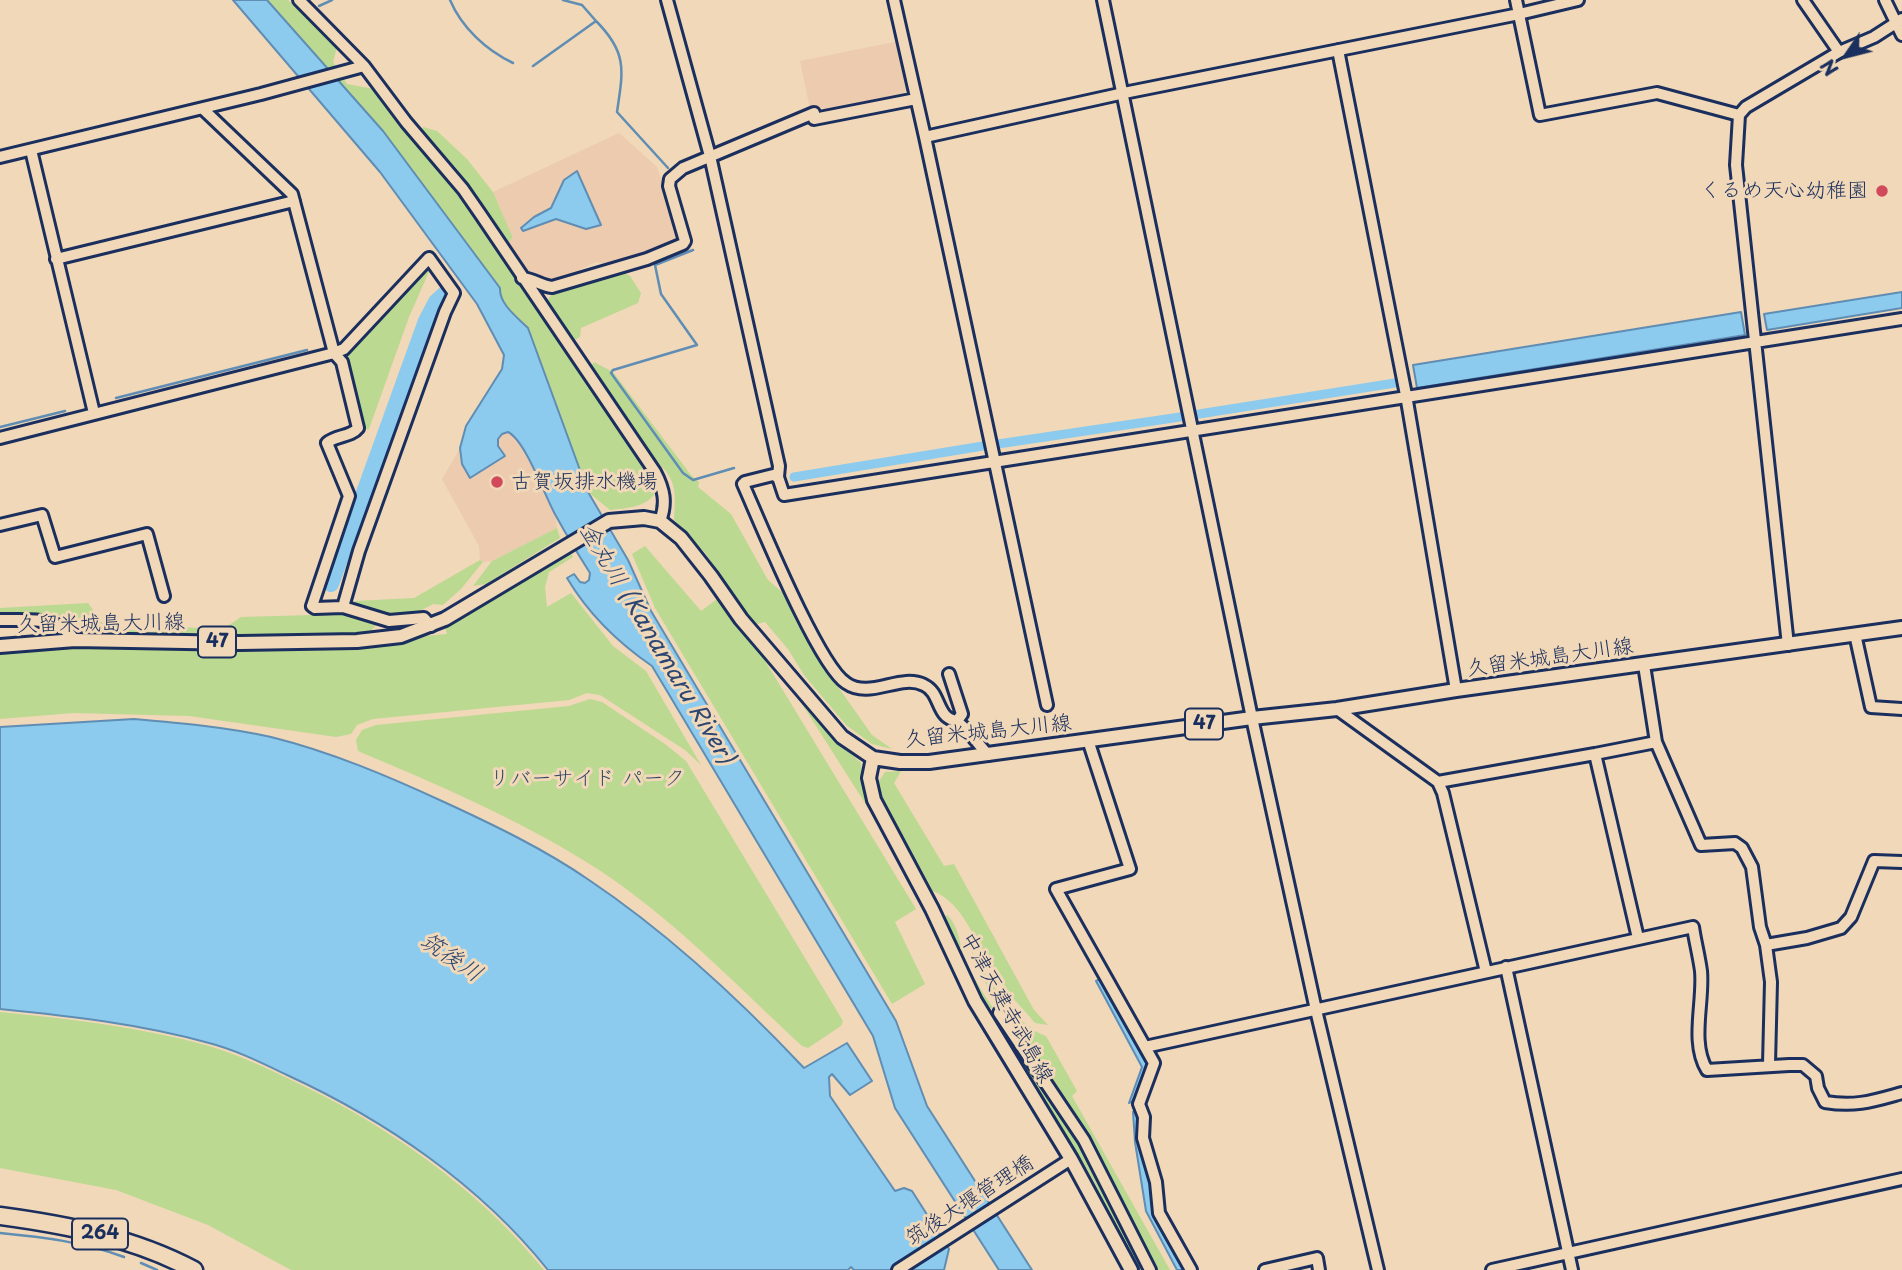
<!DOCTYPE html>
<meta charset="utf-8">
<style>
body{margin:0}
#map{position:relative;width:1902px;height:1270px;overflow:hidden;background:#f0d8b8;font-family:"Playpen Sans",sans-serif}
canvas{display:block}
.north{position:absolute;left:1811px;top:21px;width:70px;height:70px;-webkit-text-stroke:5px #f0d8b8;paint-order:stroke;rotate:235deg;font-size:19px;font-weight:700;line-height:28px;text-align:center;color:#1b2f5e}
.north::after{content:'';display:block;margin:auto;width:24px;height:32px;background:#1b2f5e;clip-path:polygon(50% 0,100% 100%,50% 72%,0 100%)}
</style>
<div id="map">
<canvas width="1902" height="1270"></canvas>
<div class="north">N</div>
</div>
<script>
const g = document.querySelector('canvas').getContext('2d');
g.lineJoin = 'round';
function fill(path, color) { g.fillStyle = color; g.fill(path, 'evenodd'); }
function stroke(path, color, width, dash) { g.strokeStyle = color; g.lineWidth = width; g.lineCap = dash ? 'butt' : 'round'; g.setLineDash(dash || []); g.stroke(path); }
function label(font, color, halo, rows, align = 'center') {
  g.font = font + ' "Playpen Sans","Klee One",sans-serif'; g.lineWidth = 6; g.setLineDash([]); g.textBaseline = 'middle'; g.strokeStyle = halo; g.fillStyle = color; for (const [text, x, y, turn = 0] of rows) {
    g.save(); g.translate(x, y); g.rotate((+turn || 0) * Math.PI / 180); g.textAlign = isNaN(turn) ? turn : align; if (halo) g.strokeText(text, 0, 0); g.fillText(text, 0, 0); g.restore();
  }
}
fill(new Path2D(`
 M899,41L910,86L898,100L832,113L823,108L810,109L800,61Z
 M619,133L657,167L682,242L609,265L596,262L549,284L525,271L507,243L513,238L493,192Z
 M508,432L514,435L532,465L555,514L557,528L492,561L483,562L480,560L479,546L442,479L460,448L462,464L505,456L498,446V439L502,434Z`), '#eccbae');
fill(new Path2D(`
 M268,0H288L337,47L333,62L347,84L374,89L400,124L459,191L647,472L654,495C643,508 626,508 610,510L588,492L528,328C517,317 499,304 500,288L383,131Z
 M423,127L437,131L467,159L493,192L513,238L507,243L456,168L422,131Z
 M431,267L409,317L369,429L363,430L345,353L422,268Z
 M620,271L630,276L641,293L638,303L581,328L580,337L573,341L546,302L551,295Z
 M594,362L613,372L691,475L699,482L698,487L731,514L768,580L790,599L829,674L872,735L892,749L872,744L846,725L804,675L788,649L765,622L757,624L746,615L706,554L674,520C676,491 677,479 654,459L590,368Z
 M557,528L560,538L486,584L473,586L492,561Z
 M645,546L701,611L717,599L759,651L916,909L895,922L925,984L892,1004L655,608L632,554Z
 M569,550L573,557L549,572L545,587L547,607L571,593L613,646L646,671L701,765L685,750L600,695L587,693L569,700L373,719L357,725L351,734L336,737L189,716L74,713L0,719V652L62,645L242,650L400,644L424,636L447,634L445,627Z
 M480,560L483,562L461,589L443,605L433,604C401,623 387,616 353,607L355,601L414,598Z
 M88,603L103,624C125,628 153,638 173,626L222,630L241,617L311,615L335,610L378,623L370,632L356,636L93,635L74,620L56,615H0V608Z
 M790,685L828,733L861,763L863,788L896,852Z
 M590,699L602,702L665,744L686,761L843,1021L841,1026L808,1048L802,1046C733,982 668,913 588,863C516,818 436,784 358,751L356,740L362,730L376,725L569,706Z
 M901,771L894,783L944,866L954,864L1034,1010L1048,1025L1035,1023C1022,1007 1005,991 993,973C976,944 965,904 933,891L879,792V781L885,772Z
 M947,915C960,927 959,945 965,960C973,978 983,993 994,1009L986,1007L972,984L944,918Z
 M971,951C989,978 1015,1026 1046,1036L1077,1091L1072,1096L1170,1270H1154C1120,1208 1089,1143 1052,1083C1025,1038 989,1001 971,951Z
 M0,1012C70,1019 141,1027 209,1046C236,1054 262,1066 287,1078C384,1123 477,1187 544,1270H291L208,1225L116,1190L0,1168Z
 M999,1021L1082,1145L1144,1270H1137C1119,1237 1105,1201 1087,1169C1058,1119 1023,1073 995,1023Z`), '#bbd991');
const water = new Path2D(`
 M233,0H267L383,131L500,288C499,304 517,317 528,328L588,492L628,560L651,611L896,1021L927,1106L1032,1270H999L895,1108L873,1036L652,666C617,642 589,615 567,578L574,574L580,582L585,583L589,580L590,573C578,554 567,536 556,516C545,497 526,441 508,432L502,434L498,439V446L505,456L470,478L462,464L460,448L466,426L502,369L504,355L477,304L380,172Z
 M577,171L601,225L586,229L556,219L523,231L521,228L534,217L551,208L564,180Z
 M1902,292V308L1767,330L1764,314Z
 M1741,312L1745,335L1417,388L1413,365Z
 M134,719C180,723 226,727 271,737C331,752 388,776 444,802C494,825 544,849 589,880C668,933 739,999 804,1068L847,1043L872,1081L850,1095L832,1074L829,1077L830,1096L895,1191L904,1188L912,1191L949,1249L944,1270H854L851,1267L848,1270H548C480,1185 385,1120 287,1075C262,1063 236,1050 209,1043C141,1024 70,1016 0,1009V727Z
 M1102,978L1149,1067L1135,1100L1129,1103L1142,1067L1096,981Z
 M1138,1110L1150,1179L1153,1212L1184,1270H1177L1146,1211L1135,1142L1133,1112Z`);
fill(water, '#8ccbed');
stroke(water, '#5f8db4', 2);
stroke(new Path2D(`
 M450,0C462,28 486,50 513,63
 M563,0L582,5L596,21
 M319,6L332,0
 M533,66L596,21C628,53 623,71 617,112L668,168
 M693,250L655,265L661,294L697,345L613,370L611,373L683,473L693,480L734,468
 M343,341L421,257
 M116,398L307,350
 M0,427L65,411
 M0,1233C42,1237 84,1242 124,1257
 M141,1263L157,1270`), '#5f8db4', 2.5);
stroke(new Path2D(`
 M1199,414L1395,383
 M998,444L1180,417
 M794,477L983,446`), '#8ccbed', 9);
stroke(new Path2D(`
 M331,584L426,321L436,302L448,291`), '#8ccbed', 16);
const minor = new Path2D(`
 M299,0L364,66L406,122L463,189L481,215L655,472C664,489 667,503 660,521
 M667,0L710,156L779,466L778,477L773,475L745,482L743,484C760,522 818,665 846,683C870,700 900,673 924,685C937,691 937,706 945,715C949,720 955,720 959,723C970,732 979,745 988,755
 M894,0L925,137L1124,93L1519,14L1578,0
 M1103,0L1252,718L1316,1010L1378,1270
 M1516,0L1540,115L1657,93L1739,115
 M1803,0L1839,52
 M1885,0L1902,35
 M1338,50L1406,395L1456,690
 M925,137L1047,705
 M31,150L94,413
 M0,157L261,94L364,66
 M56,259L294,201
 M522,278C534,279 541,286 552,287L647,259L683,244L685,241L669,186L670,179L683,168L814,113V119L916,99
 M0,438L334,353L292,194L203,109
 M778,477L784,495L1902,319
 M0,525L42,515L55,557L147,534L164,596
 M343,607L359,551L445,312L454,293L429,258L344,349L334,353L342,362L358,428C351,437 336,435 327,443L349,496L312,606L315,608L343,607L389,621L424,618L431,626
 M0,620C27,621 58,615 75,640
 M1855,634L1871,707L1902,709
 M1788,645L1736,165L1739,115L1746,107L1839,52L1874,37L1902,19
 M1644,665L1656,742L1701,845L1735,843L1742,848L1752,867L1760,927L1766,945L1771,982L1769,1064
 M949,674L962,714L957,721
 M1337,709L1438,782L1595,754
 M1088,740L1130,869L1056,889L1145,1047
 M1438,782L1443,793L1486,972
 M1638,938L1595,754L1656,742
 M1766,945L1807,938L1841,928L1851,917L1874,861L1902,862
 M1506,967L1572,1270
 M999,1013L1084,1140L1150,1270
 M898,1270L1071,1159
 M1191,1270L1159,1213L1156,1182L1143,1138L1144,1117L1139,1104L1154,1063L1145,1047L1693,927C1695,941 1699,956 1701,971C1704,1002 1690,1042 1707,1070L1789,1065H1803L1816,1076L1818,1088L1825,1102C1856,1107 1873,1101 1902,1093
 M1265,1270L1317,1258L1319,1270
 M1492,1270L1902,1179`);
const major = new Path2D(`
 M0,646L75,640L240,643L357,641L401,636L445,619L609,521L644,518L660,521L681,538L711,576L741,619L842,737L873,758L900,762H929L1252,718L1337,709L1456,690L1902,628
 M873,758L869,778L874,800L932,909L975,1001L1071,1159L1131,1270`);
const highway = new Path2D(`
 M0,1216C67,1225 134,1238 194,1270`);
stroke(minor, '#1b2f5e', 16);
stroke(major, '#1b2f5e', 18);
stroke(highway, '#1b2f5e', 21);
stroke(minor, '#f0d8b8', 10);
stroke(major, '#f0d8b8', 12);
stroke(highway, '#f0d8b8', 16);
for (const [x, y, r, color] of [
 [1882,191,7,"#d1495b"],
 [497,482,7,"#d1495b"]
]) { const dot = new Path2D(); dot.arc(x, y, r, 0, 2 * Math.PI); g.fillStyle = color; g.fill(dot); stroke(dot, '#f0d8b8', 2.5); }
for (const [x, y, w] of [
 [217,642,38],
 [1204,724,38],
 [100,1234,56]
]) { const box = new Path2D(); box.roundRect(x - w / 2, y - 15.5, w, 31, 5); g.fillStyle = '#f0d8b8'; g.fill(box); stroke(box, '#1b2f5e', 2); }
label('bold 19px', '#1b2f5e', null, [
 ["47",217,642],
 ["47",1204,724],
 ["264",100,1234]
]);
label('21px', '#1b2f5e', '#f0d8b8', [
 ["くるめ天心幼稚園",1868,191],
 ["古賀坂排水機場",511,482,"left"]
], 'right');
label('21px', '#1b2f5e', '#f0d8b8', [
 ["久留米城島大川線",101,624,-1],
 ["久留米城島大川線",1550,658,-8],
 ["久留米城島大川線",988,732,-6],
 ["中津天建寺武島線",1006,1008,61],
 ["筑後大堰管理橋",970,1201,-33]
]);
label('21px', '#334866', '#f0d8b8', [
 ["リバーサイド パーク",587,779]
]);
label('italic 23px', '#2c4673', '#f0d8b8', [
 ["金丸川 (Kanamaru River)",656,644,59],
 ["筑後川",451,958,34]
]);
</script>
